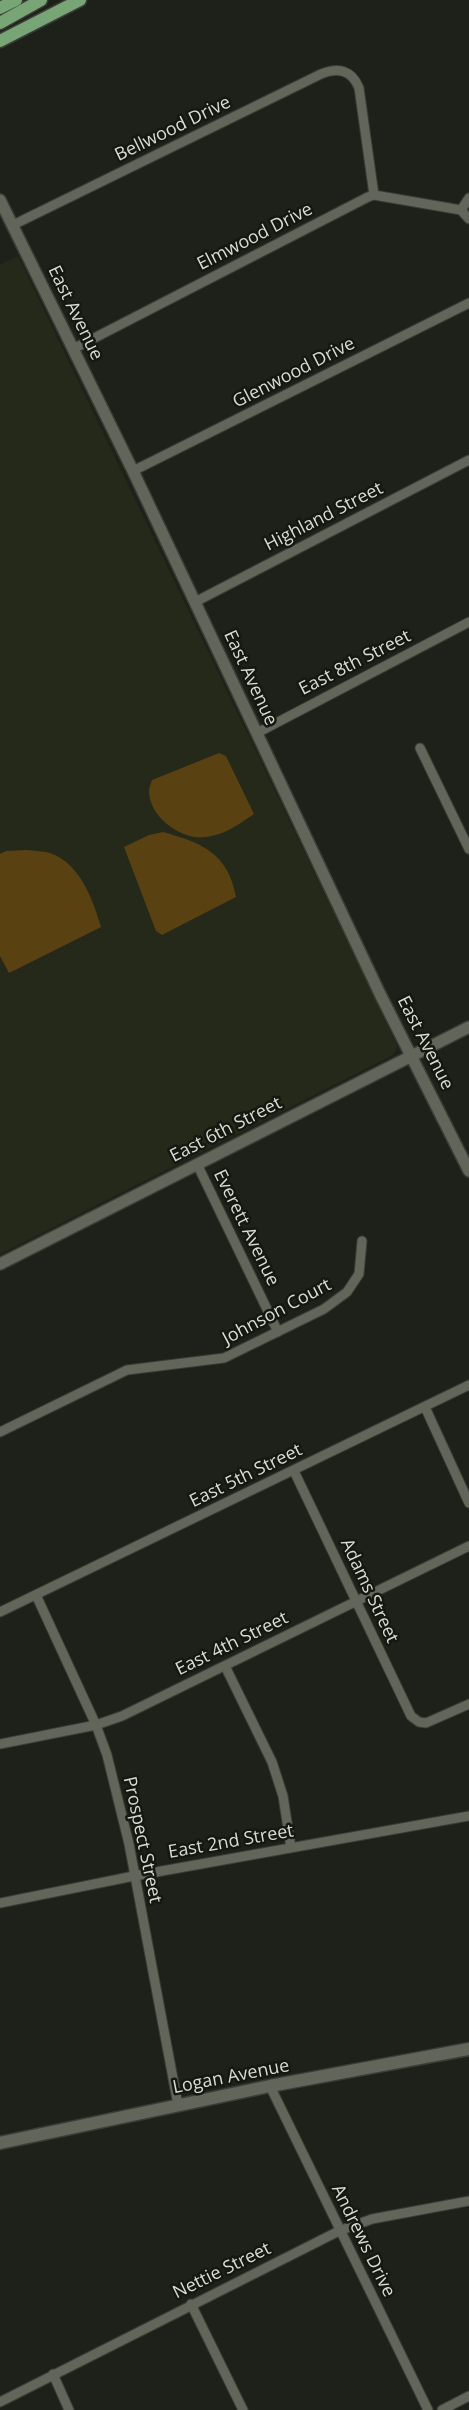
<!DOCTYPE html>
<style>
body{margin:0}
canvas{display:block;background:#1e2119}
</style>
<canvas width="469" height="2410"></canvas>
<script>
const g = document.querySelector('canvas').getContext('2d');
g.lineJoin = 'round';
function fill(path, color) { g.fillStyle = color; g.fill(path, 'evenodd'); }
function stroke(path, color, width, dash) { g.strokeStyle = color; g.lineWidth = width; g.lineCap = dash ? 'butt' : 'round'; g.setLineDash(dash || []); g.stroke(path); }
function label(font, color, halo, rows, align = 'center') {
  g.font = font + ' "Open Sans",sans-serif'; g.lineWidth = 5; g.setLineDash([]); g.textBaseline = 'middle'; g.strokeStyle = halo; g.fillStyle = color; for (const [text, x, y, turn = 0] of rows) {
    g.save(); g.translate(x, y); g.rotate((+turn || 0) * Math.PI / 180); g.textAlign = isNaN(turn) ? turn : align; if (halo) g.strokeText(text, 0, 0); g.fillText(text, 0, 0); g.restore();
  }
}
fill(new Path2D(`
 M18,256L397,1045L395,1053L389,1057L0,1254V265Z`), '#24291a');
fill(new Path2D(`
 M219,753L226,756L254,814C239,824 225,835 206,837C182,841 149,817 149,791C149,788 151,783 152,780Z
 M163,832C202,843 228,853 236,897L162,935L156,931L124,847L149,835Z
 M27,850C34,851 43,851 50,853C80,863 93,900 101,927L9,973L0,956V854L6,851Z`), '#5a4111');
const minor = new Path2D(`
 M461,210L469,198
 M461,210L469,219
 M13,225L321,74C338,67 352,70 359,88L374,195
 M73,349L368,197L374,195L461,210
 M133,471L469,303
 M195,602L469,460
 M257,733L469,622
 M420,748L469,849
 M197,1164L278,1332
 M425,1407L469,1503
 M0,1432L127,1370L224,1358L324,1309L347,1292L359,1274L362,1241
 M294,1471L411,1716L419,1722L426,1723L469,1704
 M36,1595L96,1725L107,1755L129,1844L178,2105
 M0,1612L469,1385
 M225,1666L272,1762L283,1796L291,1848
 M0,1744L96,1725L122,1716L469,1546
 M0,1903L134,1876L469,1816
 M270,2086L428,2410
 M191,2304L243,2410
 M53,2374L69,2410
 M0,2402L339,2231L372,2219L469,2201
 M442,2410L469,2396`);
const tertiary = new Path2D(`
 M0,200L133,471L380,994L469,1171
 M0,1264L469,1027`);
const secondary = new Path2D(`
 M0,2143L270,2086L469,2049`);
const primary = new Path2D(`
 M0,8L16,0
 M0,23L41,0
 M0,41L80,0`);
stroke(minor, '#3a3d36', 11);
stroke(tertiary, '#3a3d36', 14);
stroke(secondary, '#3a3d36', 15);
stroke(primary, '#3a3d36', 15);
stroke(minor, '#61655a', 9);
stroke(tertiary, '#61655a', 11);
stroke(secondary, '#61655a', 12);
stroke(primary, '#78a576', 12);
label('18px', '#d9dbd5', '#151810', [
 ["Bellwood Drive",173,129,-26],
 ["Elmwood Drive",255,237,-27],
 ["East Avenue",75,313,64],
 ["Glenwood Drive",294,373,-27],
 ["Highland Street",324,517,-27],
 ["East 8th Street",355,663,-27],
 ["East Avenue",250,678,65],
 ["East Avenue",425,1043,63],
 ["East 6th Street",226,1130,-27],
 ["Everett Avenue",246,1228,64],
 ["Johnson Court",277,1312,-28],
 ["East 5th Street",246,1476,-26],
 ["Adams Street",369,1591,65],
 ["East 4th Street",232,1644,-26],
 ["Prospect Street",142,1840,78],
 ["East 2nd Street",231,1842,-10],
 ["Logan Avenue",231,2077,-11],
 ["Andrews Drive",363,2241,64],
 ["Nettie Street",222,2271,-26]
]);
</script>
